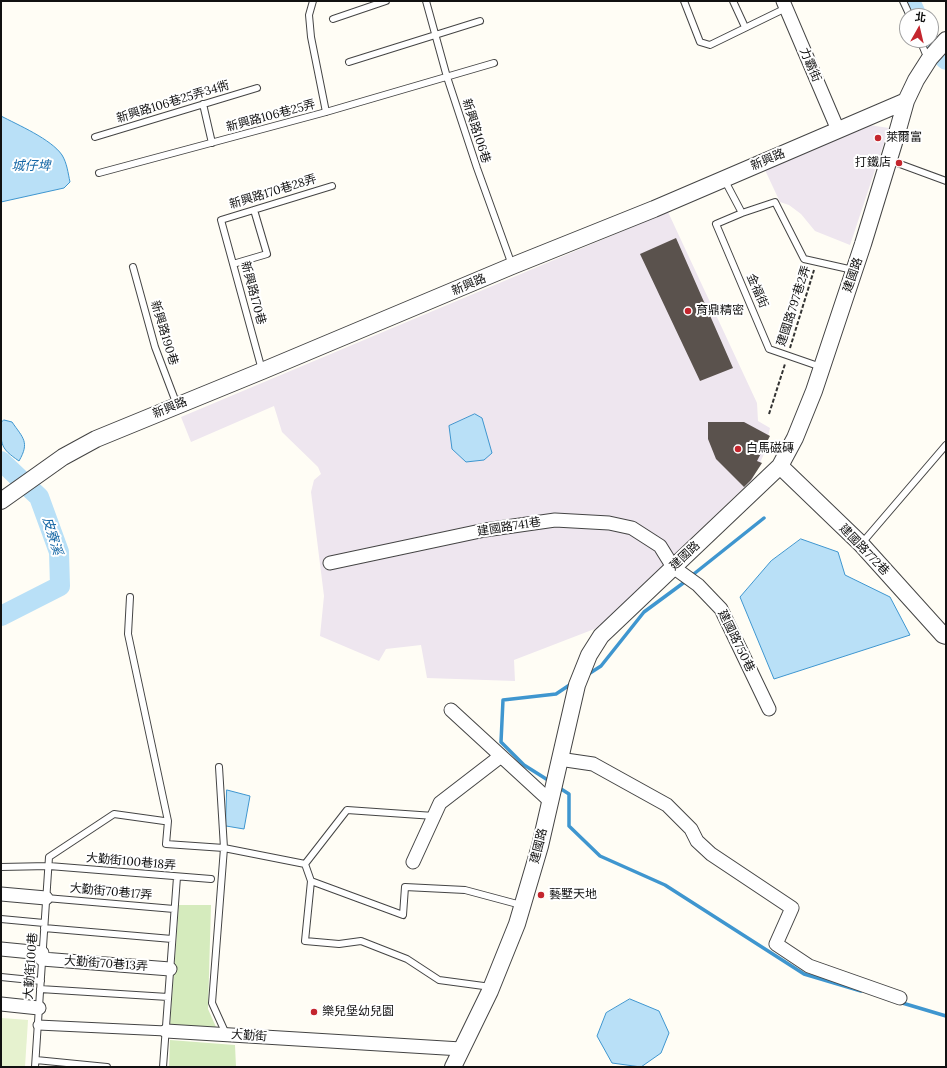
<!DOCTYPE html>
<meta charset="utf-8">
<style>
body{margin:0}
#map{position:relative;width:947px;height:1068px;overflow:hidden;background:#fffdf5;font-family:Lora,"Noto Sans TC",serif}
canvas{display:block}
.frame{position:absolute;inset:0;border:2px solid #111;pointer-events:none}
.north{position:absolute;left:899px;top:8px;width:40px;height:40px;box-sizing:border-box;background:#fff;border:1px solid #a0a0a0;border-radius:50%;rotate:8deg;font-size:11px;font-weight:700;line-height:16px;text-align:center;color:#111}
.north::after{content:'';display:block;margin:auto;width:14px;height:18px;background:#c4262e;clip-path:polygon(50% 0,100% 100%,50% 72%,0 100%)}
</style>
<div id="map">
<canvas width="947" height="1068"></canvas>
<div class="frame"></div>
<div class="north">北</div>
</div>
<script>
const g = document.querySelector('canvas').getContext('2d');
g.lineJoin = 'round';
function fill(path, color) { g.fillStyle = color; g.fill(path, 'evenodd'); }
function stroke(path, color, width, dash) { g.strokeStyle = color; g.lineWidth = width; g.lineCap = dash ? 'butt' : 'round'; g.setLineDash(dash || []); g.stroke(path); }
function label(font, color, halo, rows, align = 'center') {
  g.font = font + ' Lora,"Noto Sans TC",serif'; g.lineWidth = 4; g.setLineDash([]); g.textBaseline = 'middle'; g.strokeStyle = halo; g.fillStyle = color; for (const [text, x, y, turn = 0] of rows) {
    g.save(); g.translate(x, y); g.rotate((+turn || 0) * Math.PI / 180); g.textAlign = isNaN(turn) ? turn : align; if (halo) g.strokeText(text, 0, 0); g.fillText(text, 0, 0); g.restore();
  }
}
fill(new Path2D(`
 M869,125L889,128L850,245L815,231L801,214L789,205L780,202L765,170Z
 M668,212L757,403L758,421L770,428L764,454L752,480L597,628L514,660L515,681L427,678L421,645L386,649L379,661L320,636L324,596L311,492L314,480L321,474L318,467L282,432L274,406L191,442L181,417Z`), '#eee6ef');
fill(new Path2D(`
 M179,905H211L208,1009L216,1027L170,1025Z
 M170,1040L235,1045L236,1067H169Z`), '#d5ebbd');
fill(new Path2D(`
 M2,1018L28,1020L25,1067H1Z`), '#e6f2cf');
const water = new Path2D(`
 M1,116C18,125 51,139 62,155C67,163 68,173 70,182L64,188L1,202Z
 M475,414L482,418L492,453L484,460L466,462L452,449L449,426Z
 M4,420L12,422C23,438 30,442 19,461C0,448 1,445 1,423Z
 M801,539L838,552L845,575L890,597L910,635L774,679L740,597L771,561Z
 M227,790L250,796L244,829L226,826Z
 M630,999L659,1011L669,1033L661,1053L641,1067L612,1063L597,1036L606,1013Z`);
fill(water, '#b9e0f7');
stroke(water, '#3f96cf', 1);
stroke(new Path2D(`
 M690,577L764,518
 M587,675L601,666L644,612L686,581
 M551,782L524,765L501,742L503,700L556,694L571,684
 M558,787L569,794V826L600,856L665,885L804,974L861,991
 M899,1002L946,1016`), '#3f96cf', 3.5);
stroke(new Path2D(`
 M910,1L917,16
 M926,40L946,60
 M1,461L39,497L59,552L60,586L1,616`), '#b9e0f7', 20);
fill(new Path2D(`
 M676,238L733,368L700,381L640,254Z
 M708,422H744L770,436L757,461L762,463L751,480L744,487L716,459L708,439Z`), '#5a524d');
const service = new Path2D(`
 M313,1L309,15L311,37L326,112
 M426,1L447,77L477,168L512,265
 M684,1L700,42L710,45L786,8
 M733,1L745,27
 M903,1L910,16
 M333,19L386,1
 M920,40L925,52L930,58
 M349,62L480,21
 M203,104L212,143
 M95,137L257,88
 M889,160L946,181
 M99,173L326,112L494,63
 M724,179L742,213
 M233,264L267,254L254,210
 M133,267L155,347L177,405
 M821,367L769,349L716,224L742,213L775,202L804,259L853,270
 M262,370L221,220L332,186
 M862,543L946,445
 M130,597L128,634L168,821L166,844L224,848L305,864L347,810L434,816
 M219,767L224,848L212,1003L226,1034
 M305,864L311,881L305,941L339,944L361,941L407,959L439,980L491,987
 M1,867L49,866L211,879
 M311,881L403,915L405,887L465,890L521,905
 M46,898L174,909
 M1,919L44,923
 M44,928L172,939
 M1,977L41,981
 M40,989L168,997
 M36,1060L107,1067
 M35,1067L49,857L114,814L164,821
 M163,1067L177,877`);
const pedestrian = new Path2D(`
 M38,1025L166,1031`);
const minor = new Path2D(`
 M783,1L838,130
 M330,563L485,530L555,520L609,523L632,528L660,546L673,567L698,585L721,609L769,709
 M451,710L550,801
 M559,759L593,764L667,805L691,829L697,841L711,854L792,908L776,944L809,966L900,998
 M413,862L440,803L501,756
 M1,894L46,898
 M1,949L42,953
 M42,959L170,969
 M1,1004L39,1008
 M166,1031L461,1049`);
const tertiary = new Path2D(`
 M780,466L861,544L943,635L946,636
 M1,501L63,457L96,439L262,371L512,266L654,209L906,101
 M453,1067L490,991L517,924L540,846L577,685L589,655L601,636L780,466L795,438L814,391L863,244L897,133L906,101L916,80L930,58L946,40`);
stroke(service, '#444', 8);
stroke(pedestrian, '#444', 11);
stroke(minor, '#444', 15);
stroke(tertiary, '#444', 18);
stroke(new Path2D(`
 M790,348L814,270
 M769,414L785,364`), '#333', 2, [4, 2]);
stroke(service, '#fff', 6);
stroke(pedestrian, '#fff', 9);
stroke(minor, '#fff', 13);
stroke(tertiary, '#fff', 16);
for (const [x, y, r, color] of [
 [878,138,4,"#c4262e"],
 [899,163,4,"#c4262e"],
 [688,311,4,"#c4262e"],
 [738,449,4,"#c4262e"],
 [541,895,4,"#c4262e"],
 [314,1012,4,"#c4262e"]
]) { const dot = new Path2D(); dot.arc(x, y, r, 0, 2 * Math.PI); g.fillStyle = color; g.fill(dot); stroke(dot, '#fff', 1.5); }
label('12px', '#111', '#fff', [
 ["力霸街",810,65,67],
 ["新興路106巷25弄34衖",173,102,-17],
 ["新興路106巷25弄",271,116,-15],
 ["新興路106巷",476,131,72],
 ["新興路",768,160,-23],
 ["新興路170巷28弄",273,192,-17],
 ["建國路",853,275,-71],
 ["新興路",469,285,-23],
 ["金福街",757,291,67],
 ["新興路170巷",253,293,75],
 ["建國路797巷2弄",794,306,-72],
 ["新興路190巷",164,333,73],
 ["新興路",170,408,-22],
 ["建國路741巷",509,527,-9],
 ["建國路772巷",864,550,46],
 ["建國路",685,556,-43],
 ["建國路750巷",736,641,64],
 ["建國路",539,846,-76],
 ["大勤街100巷18弄",131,862,5],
 ["大勤街70巷17弄",111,892,5],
 ["大勤街70巷13弄",106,964,4],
 ["大勤街100巷",31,966,-86],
 ["大勤街",249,1036,4]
]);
label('12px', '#111', '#fff', [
 ["萊爾富",886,138],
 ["打鐵店",891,163,"right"],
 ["育鼎精密",696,311],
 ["白馬磁磚",746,449],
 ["藝墅天地",549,895],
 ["樂兒堡幼兒園",322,1012]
], 'left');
label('italic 13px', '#1768a6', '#fff', [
 ["城仔埤",31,166],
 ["皮寮溪",52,536,73]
]);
</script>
